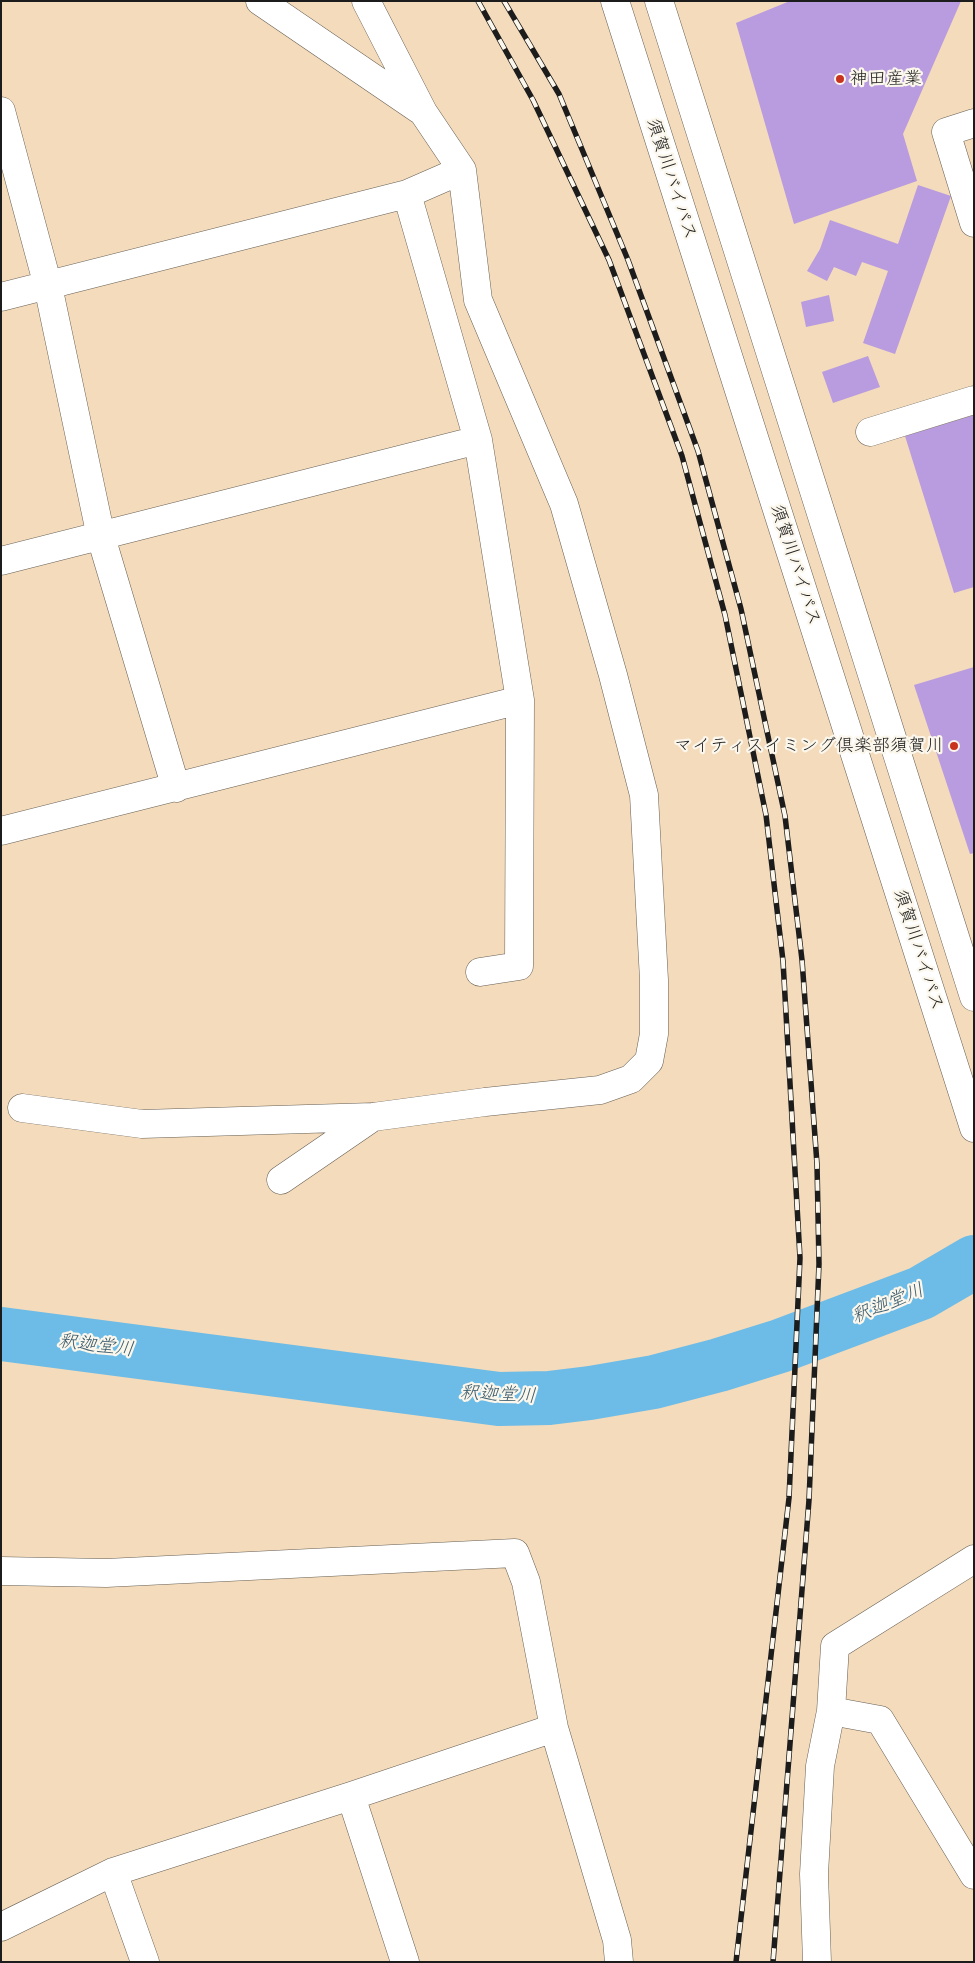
<!DOCTYPE html>
<meta charset="utf-8">
<style>
body{margin:0}
#map{position:relative;width:975px;height:1963px;overflow:hidden;background:#f3dbbb;font-family:Sriracha,sans-serif}
canvas{display:block}
.frame{position:absolute;inset:0;border:2px solid #1c1c1c;pointer-events:none}
</style>
<div id="map">
<canvas width="975" height="1963"></canvas>
<div class="frame"></div>
</div>
<script>
const g = document.querySelector('canvas').getContext('2d');
g.lineJoin = 'round';
function stroke(path, color, width, dash) { g.strokeStyle = color; g.lineWidth = width; g.lineCap = dash ? 'butt' : 'round'; g.setLineDash(dash || []); g.stroke(path); }
function fill(path, color) { g.fillStyle = color; g.fill(path, 'evenodd'); }
function label(font, color, halo, rows, align = 'center') {
  g.font = font + ' Sriracha,"Klee One",sans-serif'; g.lineWidth = 4.5; g.setLineDash([]); g.textBaseline = 'middle'; g.strokeStyle = halo; g.fillStyle = color; for (const [text, x, y, turn = 0] of rows) {
    g.save(); g.translate(x, y); g.rotate((+turn || 0) * Math.PI / 180); g.textAlign = isNaN(turn) ? turn : align; if (halo) g.strokeText(text, 0, 0); g.fillText(text, 0, 0); g.restore();
  }
}
stroke(new Path2D(`
 M1,1334L499,1399L549,1398L590,1393L654,1382L719,1365L780,1346L921,1293L974,1262`), '#6dbbe7', 54);
fill(new Path2D(`
 M790,1H961L903,134L917,181L794,224L736,23Z
 M918,185L951,196L895,354L863,343L888,271L862,262L856,276L834,267L827,281L807,271L820,249L830,220L898,244Z
 M829,295L834,321L806,327L801,302Z
 M868,356L880,387L833,403L822,372Z
 M974,415V587L954,593L905,436Z
 M974,667V853L970,854L914,685Z`), '#b99be0');
const minor = new Path2D(`
 M260,1L420,110
 M1,111L48,286L101,537L176,788
 M974,123L946,132L974,223
 M407,194L462,170
 M1,297L407,194L478,440L520,700L519,966L480,972
 M870,432L974,400
 M1,561L478,440
 M1,831L520,700
 M22,1108L142,1124L373,1117L485,1102L600,1090L631,1079L649,1061L654,1034V980L644,795L613,675L564,504L478,300L462,170L423,112L366,1
 M281,1180L373,1117
 M1,1571L106,1573L515,1553L526,1582L554,1728L617,1940L619,1962
 M831,1711L880,1720L974,1875
 M351,1796L405,1962
 M113,1872L145,1962
 M1,1927L113,1872L351,1796L554,1728
 M817,1962L814,1874L820,1766L831,1711L835,1646L974,1559`);
const trunk = new Path2D(`
 M615,1L974,1128
 M659,1L974,997`);
stroke(minor, '#675f54', 29);
stroke(trunk, '#675f54', 29);
stroke(minor, '#fff', 28);
stroke(trunk, '#fff', 28);
const rail = new Path2D(`
 M478,1L533,100L609,260L682,456L725,615L766,815L783,961L800,1258L789,1498L736,1962
 M504,1L559,94L628,260L698,451L741,609L785,816L802,960L817,1164L819,1264L809,1500L773,1962`);
stroke(rail, '#1c1c1c', 5.5);
stroke(rail, '#fbf7ec', 4, [11]);
for (const [x, y, r, color] of [
 [840,79,5,"#c8321e"],
 [954,746,5,"#c8321e"]
]) { const dot = new Path2D(); dot.arc(x, y, r, 0, 2 * Math.PI); g.fillStyle = color; g.fill(dot); stroke(dot, '#fbf7ec', 2); }
label('18px', '#1c1c1c', '#fbf7ec', [
 ["神田産業",850,79],
 ["マイティスイミング倶楽部須賀川",944,746,"right"]
], 'left');
label('18px', '#1c1c1c', '#fbf7ec', [
 ["須賀川バイパス",671,179,72],
 ["須賀川バイパス",795,565,72],
 ["須賀川バイパス",918,950,72]
]);
label('italic 19px', '#3c5c6d', '#fbf7ec', [
 ["釈迦堂川",888,1304,-22],
 ["釈迦堂川",96,1346,7],
 ["釈迦堂川",498,1395,3]
]);
</script>
